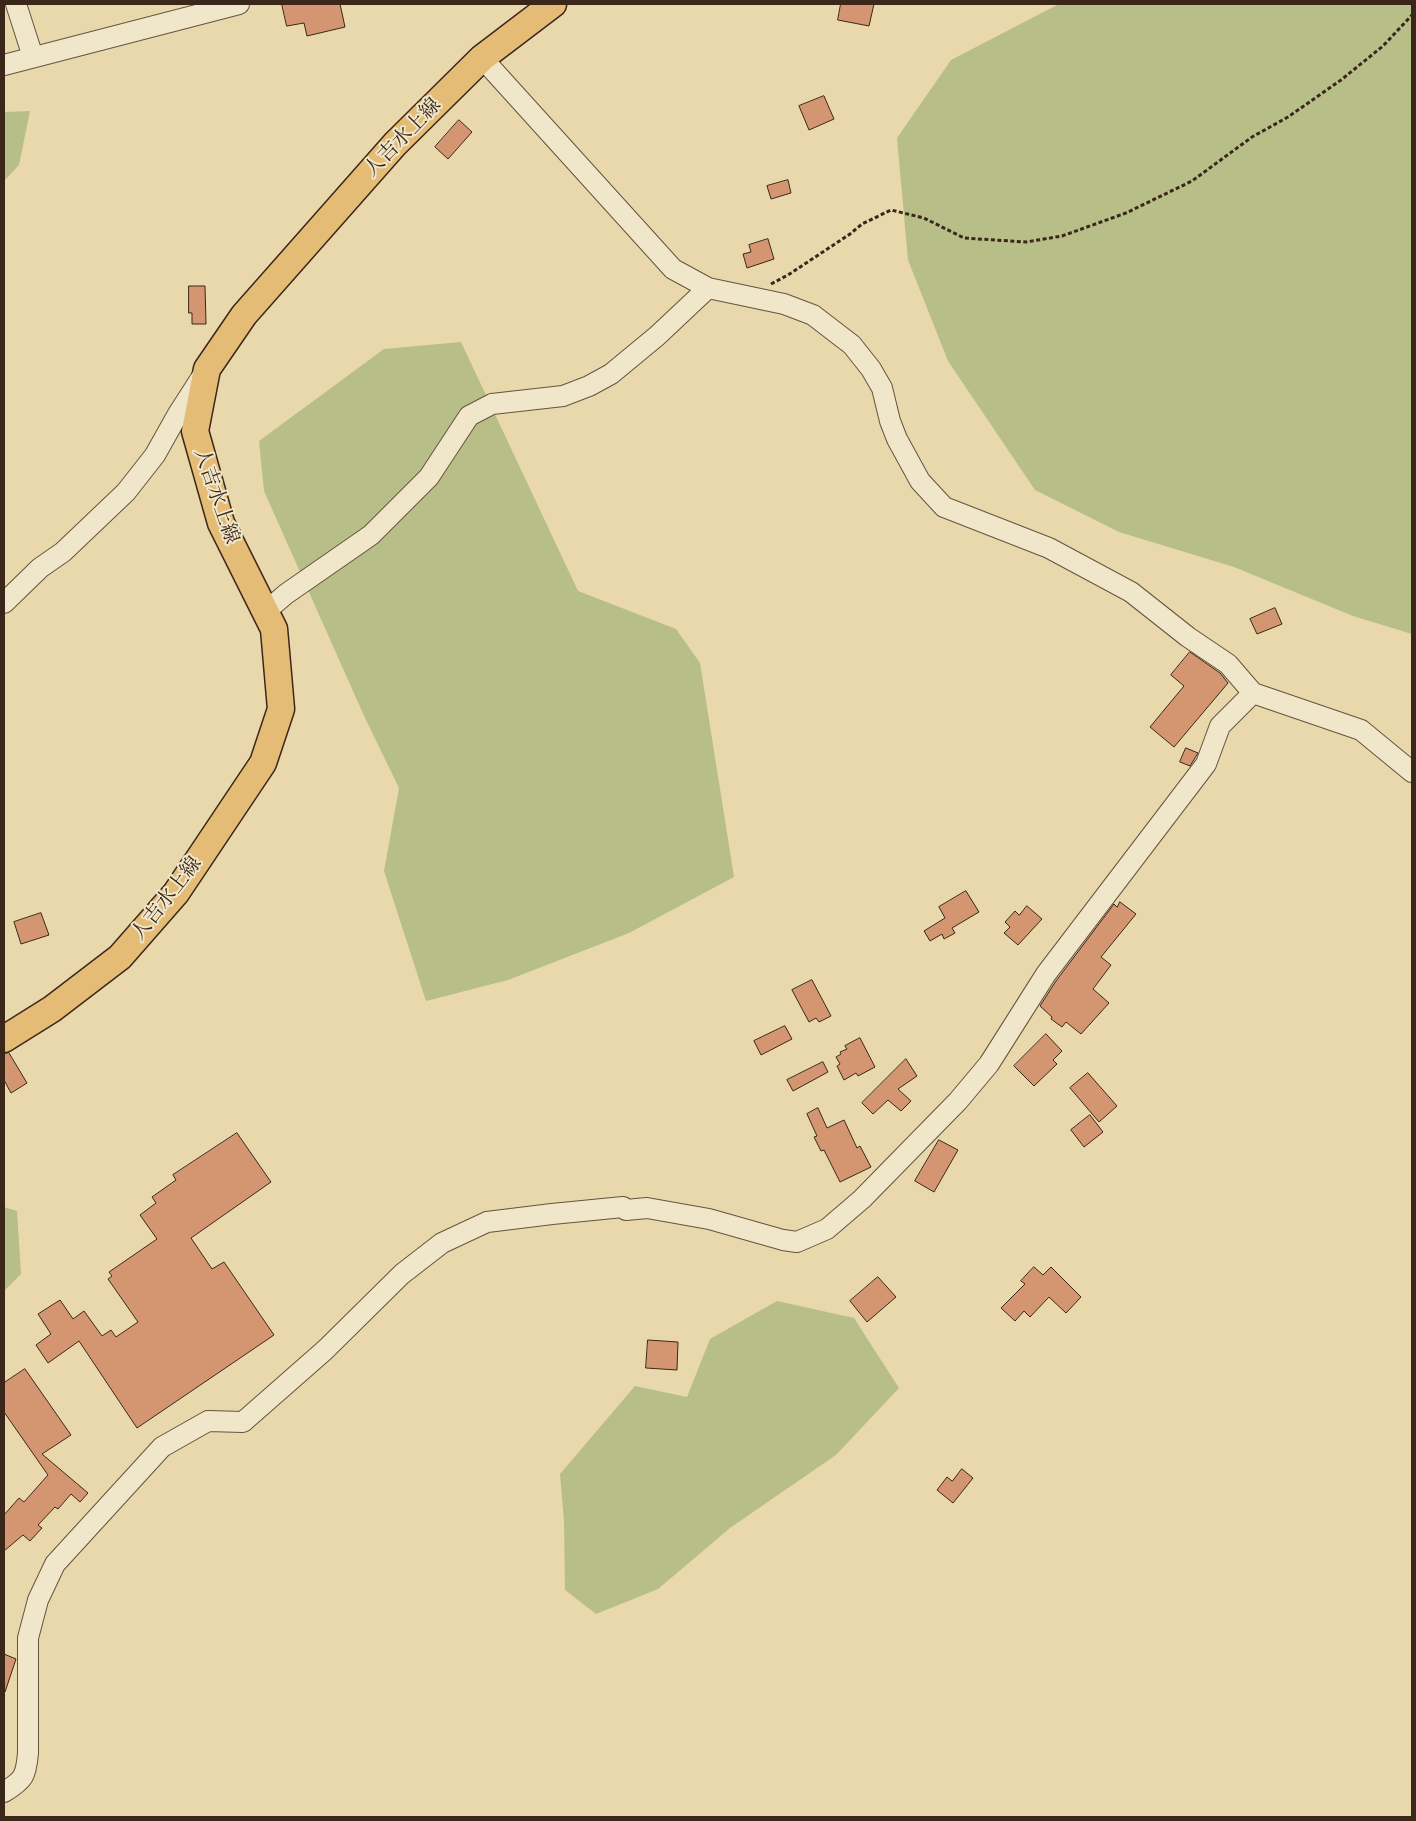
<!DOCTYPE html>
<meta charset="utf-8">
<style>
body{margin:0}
#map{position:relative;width:1416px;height:1821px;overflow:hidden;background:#e8d8ac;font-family:"Old Standard TT",serif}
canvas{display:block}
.frame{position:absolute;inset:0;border:5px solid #3b271a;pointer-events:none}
</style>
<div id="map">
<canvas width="1416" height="1821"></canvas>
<div class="frame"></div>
</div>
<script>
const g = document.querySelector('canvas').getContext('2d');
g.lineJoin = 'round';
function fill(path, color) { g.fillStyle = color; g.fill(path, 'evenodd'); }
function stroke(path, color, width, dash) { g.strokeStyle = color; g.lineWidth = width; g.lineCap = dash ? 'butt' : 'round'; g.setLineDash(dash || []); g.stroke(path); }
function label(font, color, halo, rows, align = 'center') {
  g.font = font + ' "Old Standard TT","Noto Serif JP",serif'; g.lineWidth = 4; g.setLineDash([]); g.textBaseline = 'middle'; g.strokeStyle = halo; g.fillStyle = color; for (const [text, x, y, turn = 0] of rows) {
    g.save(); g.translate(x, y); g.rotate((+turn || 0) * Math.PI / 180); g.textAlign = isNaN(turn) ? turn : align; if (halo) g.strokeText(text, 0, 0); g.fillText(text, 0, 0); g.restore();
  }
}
fill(new Path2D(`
 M1059,4H1412V634L1353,616L1234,567L1119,532L1035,490L948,361L908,260L897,138L951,60Z
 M30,111L19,165L4,181V112Z
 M461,342L578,591L676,629L700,663L734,877L629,933L508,980L426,1001L384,871L399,788L365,718L264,491L259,441L384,349Z
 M4,1207L17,1211L21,1274L4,1291Z
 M777,1301L854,1318L899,1388L836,1455L730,1528L658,1589L596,1614L565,1590L564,1521L560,1474L635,1386L687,1397L710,1339Z`), '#b8be88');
const building = new Path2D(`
 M282,4H340L345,27L307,36L304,23L287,26Z
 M841,4H874L869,26L838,20Z
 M824,96L834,119L809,130L799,106Z
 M459,120L472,132L448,159L435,147Z
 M788,180L791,193L771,199L767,186Z
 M768,239L774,259L747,268L743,254L751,252L749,245Z
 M189,286H205L206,324H192V313H189Z
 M1275,608L1282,624L1257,634L1250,619Z
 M1190,652L1220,673L1228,683L1174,747L1150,727L1184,686L1171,675Z
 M1186,748L1198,753L1190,766L1180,762Z
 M966,891L979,912L952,928L955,933L944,939L942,934L930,941L924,931L945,918L939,907Z
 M1120,902L1136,914L1101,957L1111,965L1093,989L1109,1003L1081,1034L1066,1022L1062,1027L1051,1019L1052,1017L1040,1006L1056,981L1114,904L1117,907Z
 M1027,906L1042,919L1018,945L1004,933L1010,927L1005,922L1015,911L1019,915Z
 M41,913L49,935L21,944L14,922Z
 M812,980L831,1016L819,1022L816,1018L809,1022L792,990Z
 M785,1026L792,1039L761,1055L754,1041Z
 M1046,1034L1062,1051L1053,1060L1057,1064L1034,1086L1014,1066Z
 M860,1038L875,1067L858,1076L856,1073L844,1080L837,1066L840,1064L836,1057L841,1054L840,1052L847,1049L845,1046Z
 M9,1053L27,1083L11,1093L4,1080V1054Z
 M906,1059L917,1076L898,1089L911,1101L901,1111L888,1100L873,1114L862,1103Z
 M823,1062L828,1072L793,1091L787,1080Z
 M1088,1073L1117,1106L1099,1122L1070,1088Z
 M818,1108L827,1128L844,1120L857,1148L860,1146L871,1167L840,1182L824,1150L821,1151L814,1137L817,1136L807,1114Z
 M1090,1115L1103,1132L1084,1147L1071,1130Z
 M237,1133L271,1182L191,1238L212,1269L224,1262L274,1335L137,1428L79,1341L48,1363L36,1345L51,1334L38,1314L60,1300L73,1319L84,1311L102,1336L111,1330L116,1337L138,1322L108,1279L112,1276L109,1272L157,1239L140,1215L156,1203L152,1197L176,1180L173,1175Z
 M939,1140L958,1150L934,1192L915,1181Z
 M1034,1267L1043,1275L1051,1267L1081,1297L1066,1313L1049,1297L1030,1317L1024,1311L1015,1321L1001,1308L1025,1284L1021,1281Z
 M878,1277L896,1297L867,1322L850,1301Z
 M648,1340L678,1342L677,1370L646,1368Z
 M25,1369L71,1435L42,1454L88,1493L80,1502L71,1494L58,1509L55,1507L38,1525L42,1528L30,1541L23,1535L4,1551V1515L19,1498L24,1502L48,1475L4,1412V1383Z
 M962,1469L973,1478L953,1503L937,1490L947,1477L952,1481Z
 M4,1654L16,1659L5,1692H4Z`);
fill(building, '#d49571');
stroke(building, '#3b271a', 1);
const minor = new Path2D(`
 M16,4L33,57
 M4,65L239,4
 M708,288L784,304L813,315L852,345L871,369L882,388L890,421L897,439L920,481L944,507L1049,548L1131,592L1188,637L1228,664L1253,693L1361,730L1412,772
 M4,603L40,568L63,552L126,492L155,455L178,414L203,375
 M265,612L286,594L371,535L429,477L469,416L492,404L563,396L589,386L611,374L657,336L708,288L673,269L482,58
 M4,1792C24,1780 26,1776 28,1753V1638L38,1600L55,1564L162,1447L208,1421L243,1422L325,1350L402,1274L442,1243L487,1222L552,1214L623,1207L626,1210L647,1208L709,1219L783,1240L797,1242L827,1229L862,1199L958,1101L989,1064L1046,974L1206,764L1220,726L1253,693`);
const major = new Path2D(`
 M4,1039L52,1009L120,957L176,893L263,763L281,709L274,629L221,523L195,431L207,369L244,315L395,144L482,58L553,4`);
stroke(minor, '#66533e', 22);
stroke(major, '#3b271a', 29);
stroke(new Path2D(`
 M771,284L788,275L850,234L862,224L891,210L924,218L964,238L1026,242L1062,236L1126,213L1192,181L1252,137L1288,117L1341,80L1383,46L1412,15`), '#3b271a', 3, [4, 2.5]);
stroke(minor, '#f0e6c9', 20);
stroke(major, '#e4bc76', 26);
label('20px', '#3b271a', '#f0e6c9', [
 ["人吉水上線",403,138,-46],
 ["人吉水上線",216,496,71],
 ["人吉水上線",167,899,-52]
]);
</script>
